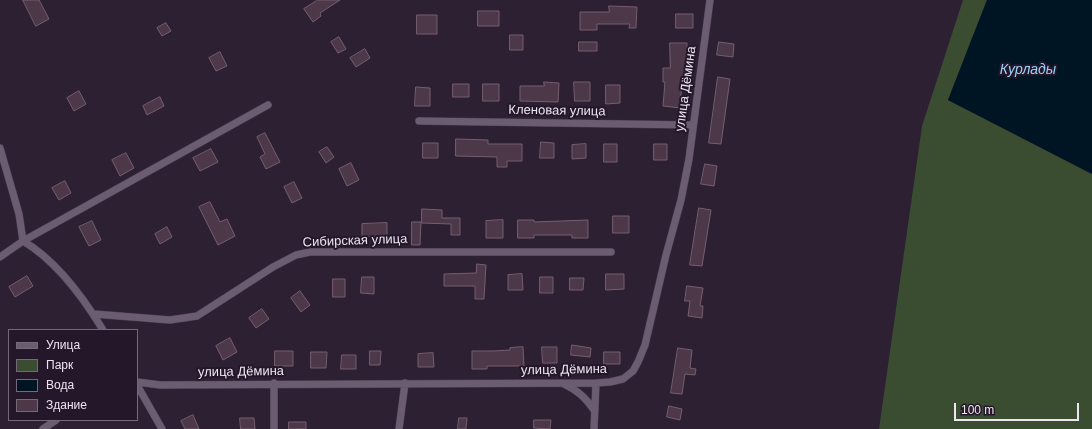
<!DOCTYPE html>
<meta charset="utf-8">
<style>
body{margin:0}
#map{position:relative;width:1092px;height:429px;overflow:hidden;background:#2e2033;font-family:Helvetica,sans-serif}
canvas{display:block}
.legend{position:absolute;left:8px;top:329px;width:130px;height:92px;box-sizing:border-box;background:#241729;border:1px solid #756979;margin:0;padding:5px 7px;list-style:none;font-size:12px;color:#eee5f2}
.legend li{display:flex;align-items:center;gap:8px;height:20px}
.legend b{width:20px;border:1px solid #756979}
.scale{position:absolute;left:954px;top:403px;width:125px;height:18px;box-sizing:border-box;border:2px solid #eee5f2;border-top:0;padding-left:5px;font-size:12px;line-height:14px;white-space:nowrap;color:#eee5f2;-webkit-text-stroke:3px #241729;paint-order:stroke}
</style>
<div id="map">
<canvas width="1092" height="429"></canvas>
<ul class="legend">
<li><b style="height:5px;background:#6b5c72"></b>Улица</li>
<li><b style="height:11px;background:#3a4d31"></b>Парк</li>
<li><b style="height:11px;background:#001524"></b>Вода</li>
<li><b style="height:11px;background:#4c3848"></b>Здание</li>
</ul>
<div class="scale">100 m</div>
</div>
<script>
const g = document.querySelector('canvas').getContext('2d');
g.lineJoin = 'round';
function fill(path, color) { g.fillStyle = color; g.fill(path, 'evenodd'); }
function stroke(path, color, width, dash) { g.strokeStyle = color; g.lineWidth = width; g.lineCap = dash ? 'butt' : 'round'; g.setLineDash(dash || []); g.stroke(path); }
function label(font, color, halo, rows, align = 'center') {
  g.font = font + ' Helvetica,sans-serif'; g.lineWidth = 4; g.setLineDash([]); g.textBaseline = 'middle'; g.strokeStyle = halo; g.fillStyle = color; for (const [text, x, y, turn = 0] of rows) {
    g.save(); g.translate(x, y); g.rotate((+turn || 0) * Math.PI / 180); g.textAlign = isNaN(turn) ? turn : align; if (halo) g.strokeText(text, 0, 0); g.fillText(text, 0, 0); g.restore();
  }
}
fill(new Path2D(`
 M963,0H987L948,100L1092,174V429H879L922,126Z`), '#3a4d31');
fill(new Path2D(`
 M987,0H1092V174L948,100Z`), '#001524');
const building = new Path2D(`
 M23,0H39L49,19L36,26Z
 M318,0H340L320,13L321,16L313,22L304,9Z
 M609,6L637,7L636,28H629L630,24H597V30H580V12H609Z
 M478,11H499V26H478Z
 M676,14H693V28H676Z
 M417,15H437V34H417Z
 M166,23L171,31L162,36L157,28Z
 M510,35H523V50H510Z
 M339,37L346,49L338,53L331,42Z
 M579,42H597V51H579Z
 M719,42L734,44L733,57L717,55Z
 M670,43H687V82H682L680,108L663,106L665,82H663V68H670Z
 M365,49L370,58L356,67L350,58Z
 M220,52L227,66L216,71L209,58Z
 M718,77L730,79L721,144L709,143Z
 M544,82L559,83L558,102L520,101V86H544Z
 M574,82H590V101H575Z
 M453,84H469V97H453Z
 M483,84H499V101H483Z
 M606,85H620V103L606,104Z
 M416,87L430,88V106H415Z
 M79,91L86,104L74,111L67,98Z
 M160,97L164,106L147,115L143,106Z
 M265,133L280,162L266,169L260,157L265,154L257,137Z
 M456,139L488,140V144H522V161H507V167H497V157L456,156Z
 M541,142L554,143V158H540Z
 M423,143H438V158H423Z
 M586,144V158L572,159V145Z
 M604,144H617V162H604Z
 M654,144H667V160H654Z
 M327,147L334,157L326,163L319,152Z
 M211,149L218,162L200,171L193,158Z
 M126,153L134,168L120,176L112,160Z
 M351,163L359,180L347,186L339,169Z
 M705,164L717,166L714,186L701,184Z
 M65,181L71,193L59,200L52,188Z
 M294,182L302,198L292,203L284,187Z
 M210,202L220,222L227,219L235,236L218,245L199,207Z
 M699,208L711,210L702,266L690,265Z
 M422,209L442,210V218H460V235H451V224L422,223Z
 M613,216H629V233H613Z
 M503,220V238H486V221Z
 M518,220H534V222L588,220V238H572V235H534V238H518Z
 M92,221L101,240L89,246L79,227Z
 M412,222H421L420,245H412Z
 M387,223V236L362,237V224Z
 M167,227L172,237L160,244L155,234Z
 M477,264L486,265L484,299H475V286H444V274L476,273Z
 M522,274L523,290H508V275Z
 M606,274H624V289L606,290Z
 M27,276L33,286L15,297L9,287Z
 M362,277H374V294L361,293Z
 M540,277H553V293H540Z
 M570,278H584L583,290H570Z
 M333,279H345V297H333Z
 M687,286L703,288L700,306H703L702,318L688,316L690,301H685Z
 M300,291L310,305L301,312L291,298Z
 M262,309L269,319L256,328L249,318Z
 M230,338L237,352L223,360L216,346Z
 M572,345L591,348L590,357L571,355Z
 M523,347L524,366H487V369H472V351H493L510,350V348Z
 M542,347H557V363H543Z
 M678,348L692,350L690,368L696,369L695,375L685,374L682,394L671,393Z
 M275,351H293V366H275Z
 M370,351H381L380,365H370Z
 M311,352H327L326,368H311Z
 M604,352H620V364H604Z
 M433,353L434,367H418V354Z
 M342,355H356V369H341Z
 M669,406L682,409L680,420L667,417Z
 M193,415L199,429H185L181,421Z
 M240,418H254L255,429H241Z
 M459,418H467L466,429H458Z
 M534,420H551L550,429L534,428Z
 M289,422H306V429H289Z`);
fill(building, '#4c3848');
stroke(building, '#755e70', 1);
const street = new Path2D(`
 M419,121L693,125
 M0,148L19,214L23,241C57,261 83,297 103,330
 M0,257L23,241L268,105
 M94,314L170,320L197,316L273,267L296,255L310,252H611
 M137,382L160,385L596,383L610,382L623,379L633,371L638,362L645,345L666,255L681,200L689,159L710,0
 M564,384C578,391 585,397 594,410
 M137,385L162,429
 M43,429L56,420
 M274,429V383
 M399,429L405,383
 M594,429L596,383`);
stroke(street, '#4a3e4f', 8);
stroke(street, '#6b5c72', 7);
label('13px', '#eee5f2', '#241729', [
 ["улица Дёмина",686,89,-82],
 ["Кленовая улица",557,111,1],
 ["Сибирская улица",355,241,-2],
 ["улица Дёмина",564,370,-1],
 ["улица Дёмина",241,372,-1]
]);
label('italic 14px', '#9ad2fb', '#241729', [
 ["Курлады",1028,70]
]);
</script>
